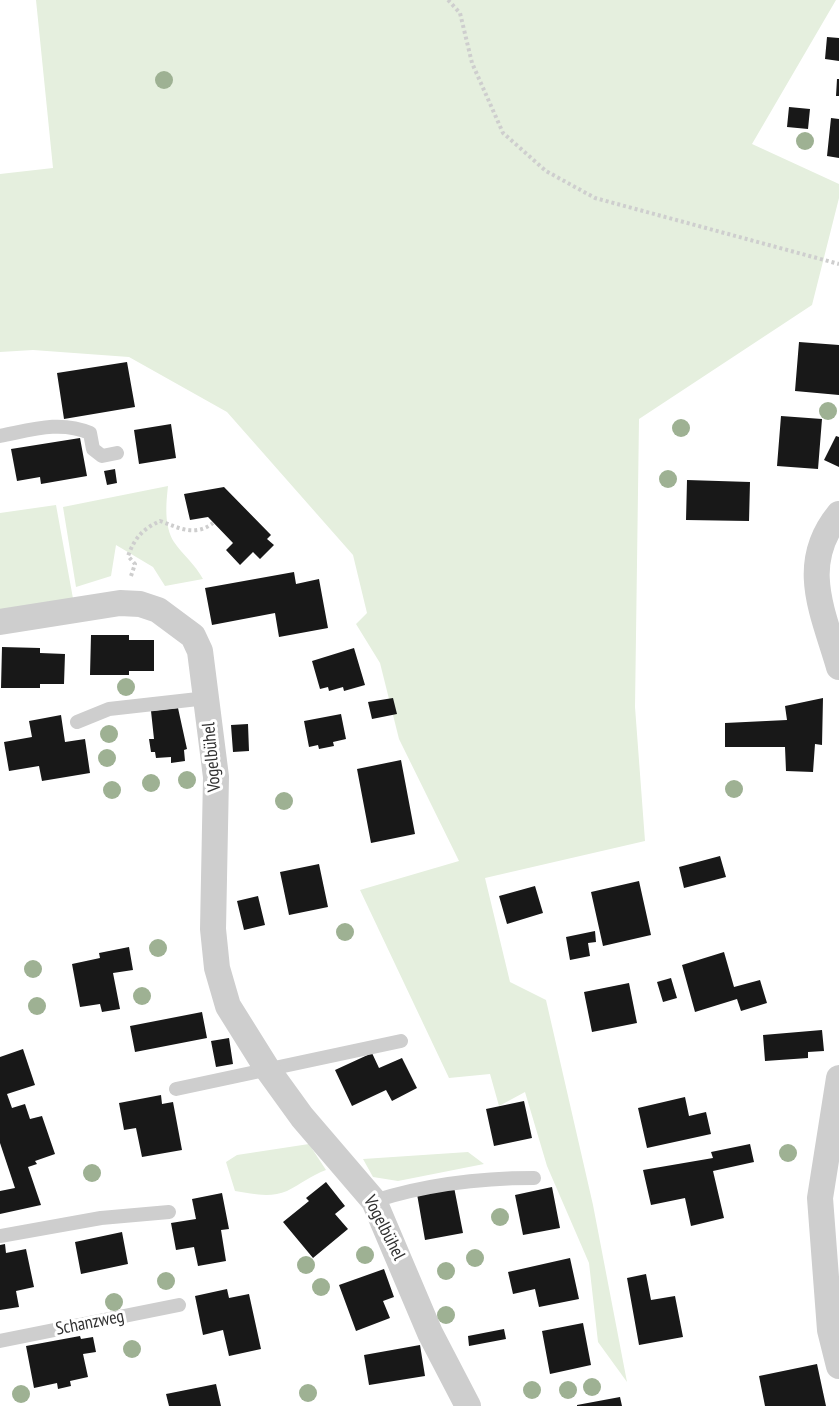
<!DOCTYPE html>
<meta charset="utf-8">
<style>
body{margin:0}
canvas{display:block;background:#fff}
</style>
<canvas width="839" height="1406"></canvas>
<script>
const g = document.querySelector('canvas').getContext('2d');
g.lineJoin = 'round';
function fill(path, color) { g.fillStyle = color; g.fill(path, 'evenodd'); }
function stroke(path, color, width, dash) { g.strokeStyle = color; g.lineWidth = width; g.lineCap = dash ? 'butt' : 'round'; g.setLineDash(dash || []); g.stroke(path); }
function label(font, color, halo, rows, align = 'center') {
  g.font = font + ' "PT Sans Narrow",sans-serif'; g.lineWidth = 6; g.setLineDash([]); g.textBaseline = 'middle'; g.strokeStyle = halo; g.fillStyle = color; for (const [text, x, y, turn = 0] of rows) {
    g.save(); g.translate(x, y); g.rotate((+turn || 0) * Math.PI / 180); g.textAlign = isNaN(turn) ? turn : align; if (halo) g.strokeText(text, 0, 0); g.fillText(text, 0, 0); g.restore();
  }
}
fill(new Path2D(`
 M36,0H836L752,144L839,184V198L812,305L639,419L635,707L645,841L485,878L510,982L546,1000L593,1205L627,1382L598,1342L589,1263L547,1166L525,1092L499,1106L490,1074L449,1078L360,890L459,861L399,739L380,663L356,624L367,613L353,555L227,412L129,357L33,350L0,352V174L53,168Z
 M168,486C166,504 164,526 174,542C183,555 195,564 203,579L165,586L153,567L116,545L111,576L76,587L63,507Z
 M56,505L74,604L0,616V513Z
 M309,1144L326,1170C312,1175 301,1184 287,1191C271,1198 252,1194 235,1191L226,1162L237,1155Z
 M468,1152L484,1164L398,1181L373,1177L363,1159Z`), '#e5efde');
fill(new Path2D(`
 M827,37L839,38V61L825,59Z
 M837,79H839V96H836Z
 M789,107L810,109L808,129L787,127Z
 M831,118L839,119V158L827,156Z
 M799,342L839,345V395L795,391Z
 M127,362L135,407L64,419L57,373Z
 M781,416L822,419L818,469L777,466Z
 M171,424L176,458L139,464L134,430Z
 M836,436L839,437V467L824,460Z
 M80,438L87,476L41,484L40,477L17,481L11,449Z
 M115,469L117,483L107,485L104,471Z
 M687,480L750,482L749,521L686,520Z
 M224,487L271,535L267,539L274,545L260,559L253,552L240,565L226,550L233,543L208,517L190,520L184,494Z
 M294,572L296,584L319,579L328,628L279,637L275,613L212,625L205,588Z
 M91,635H129V640H154V671H129V675H90Z
 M2,647L40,648V653L65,654L64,684H40V688H1Z
 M354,648L365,685L344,691L343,687L329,691L328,687L320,689L312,661Z
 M393,698L397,714L372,719L368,702Z
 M823,698L822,745L815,744L813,772L786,771L785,747H725V723L787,720L785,706Z
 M178,708L187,749L184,750L185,761L171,763V757L156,758L155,752H151L149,739H154L151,711Z
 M341,714L346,739L333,742L334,746L319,749L318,745L309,747L304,721Z
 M61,715L65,742L85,739L90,773L42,781L39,766L9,771L4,742L32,737L29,721Z
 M248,724L249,751L233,752L231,725Z
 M401,760L415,834L371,843L357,769Z
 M720,856L726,877L684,888L679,867Z
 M319,864L328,907L289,915L280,872Z
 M639,881L651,935L603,946L591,892Z
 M535,886L543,913L507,924L499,896Z
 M258,896L265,925L244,930L237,901Z
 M595,931L596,942L588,943L590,956L570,960L566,937Z
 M129,947L133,970L113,973L120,1009L102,1012L100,1004L80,1007L72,964L100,958L99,953Z
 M724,952L734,987L760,980L767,1003L741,1011L737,999L695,1012L682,965Z
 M671,978L677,998L663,1002L657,982Z
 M629,983L637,1023L592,1032L584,992Z
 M202,1012L207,1038L135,1052L130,1026Z
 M822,1030L824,1051L808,1052V1058L765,1061L763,1035Z
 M229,1038L233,1064L216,1067L211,1041Z
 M23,1049L35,1085L7,1094L12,1108L25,1104L30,1119L42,1116L55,1154L35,1161L37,1164L28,1167L41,1205L0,1214V1191L15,1188L0,1143V1057Z
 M372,1053L379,1068L402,1058L417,1088L392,1101L386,1090L352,1106L335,1070Z
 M161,1095L162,1104L173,1102L182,1150L142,1157L136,1128L124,1130L119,1103Z
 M685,1097L689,1116L706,1112L711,1134L647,1148L638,1108Z
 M524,1101L532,1138L494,1146L486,1109Z
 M750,1144L754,1162L713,1171L724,1218L691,1226L685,1198L651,1205L643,1170L713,1158L711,1152Z
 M326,1182L345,1206L335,1214L348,1229L313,1258L283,1222L309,1201L306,1198Z
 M454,1187L463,1233L425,1240L417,1194Z
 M552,1187L560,1228L523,1235L515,1195Z
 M222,1193L229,1229L221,1230L226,1261L198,1266L194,1247L176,1250L171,1223L196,1219L192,1199Z
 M122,1232L128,1264L81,1274L75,1242Z
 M5,1244L6,1253L26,1249L34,1287L16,1291L19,1307L0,1310V1245Z
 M570,1258L579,1299L539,1307L535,1289L513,1294L508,1272Z
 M384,1269L394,1297L383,1301L390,1318L356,1331L339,1285Z
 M646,1274L651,1300L675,1296L683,1337L639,1345L627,1278Z
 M227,1289L229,1298L249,1294L261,1349L229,1356L223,1330L203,1335L195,1296Z
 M583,1323L591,1365L550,1374L542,1331Z
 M504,1329L506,1339L469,1346L468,1336Z
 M80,1336L81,1339L93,1337L96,1352L83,1354L88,1377L70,1381L71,1386L58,1389L57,1383L34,1388L26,1346Z
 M420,1345L425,1376L369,1385L364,1355Z
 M817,1364L826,1406H765L759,1376Z
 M216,1384L221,1406H169L166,1394Z
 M620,1397L622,1406H577V1405Z`), '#181818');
stroke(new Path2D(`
 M448,0L460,13L472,63L503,133L546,171L595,198L839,264
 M131,576L135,564L128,556C135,537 143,529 160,521C179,528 195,537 213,523`), '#cecece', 4, [3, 3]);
stroke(new Path2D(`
 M0,436C31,430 60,420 90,433L93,449L102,456L117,453
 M77,722L109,709L207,698
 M176,1089L401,1041
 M374,1201C427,1184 478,1178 534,1178
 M0,1236L101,1218L169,1212
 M0,1341L179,1305`), '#cecece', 14);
stroke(new Path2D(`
 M839,514C798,564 823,612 839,667
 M0,622L120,603L140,604L158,610L193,636L200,651L216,777L213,929L217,968L228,1006L268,1070L302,1117L374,1201L430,1333L468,1406
 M839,1078L820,1198L830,1330L839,1366`), '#cecece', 26);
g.fillStyle = '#9eb193';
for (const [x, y] of [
 [164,80],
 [805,141],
 [828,411],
 [681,428],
 [668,479],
 [126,687],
 [109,734],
 [107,758],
 [187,780],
 [151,783],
 [734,789],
 [112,790],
 [284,801],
 [345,932],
 [158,948],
 [33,969],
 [142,996],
 [37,1006],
 [788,1153],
 [92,1173],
 [500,1217],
 [365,1255],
 [475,1258],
 [306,1265],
 [446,1271],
 [166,1281],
 [321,1287],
 [114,1302],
 [446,1315],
 [132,1349],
 [592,1387],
 [532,1390],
 [568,1390],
 [308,1393],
 [21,1394]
]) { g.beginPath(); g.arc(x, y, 9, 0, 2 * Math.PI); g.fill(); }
label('18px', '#313131', '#fff', [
 ["Vogelbühel",212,757,-95],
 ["Vogelbühel",384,1228,63],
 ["Schanzweg",90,1323,-11]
]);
</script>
